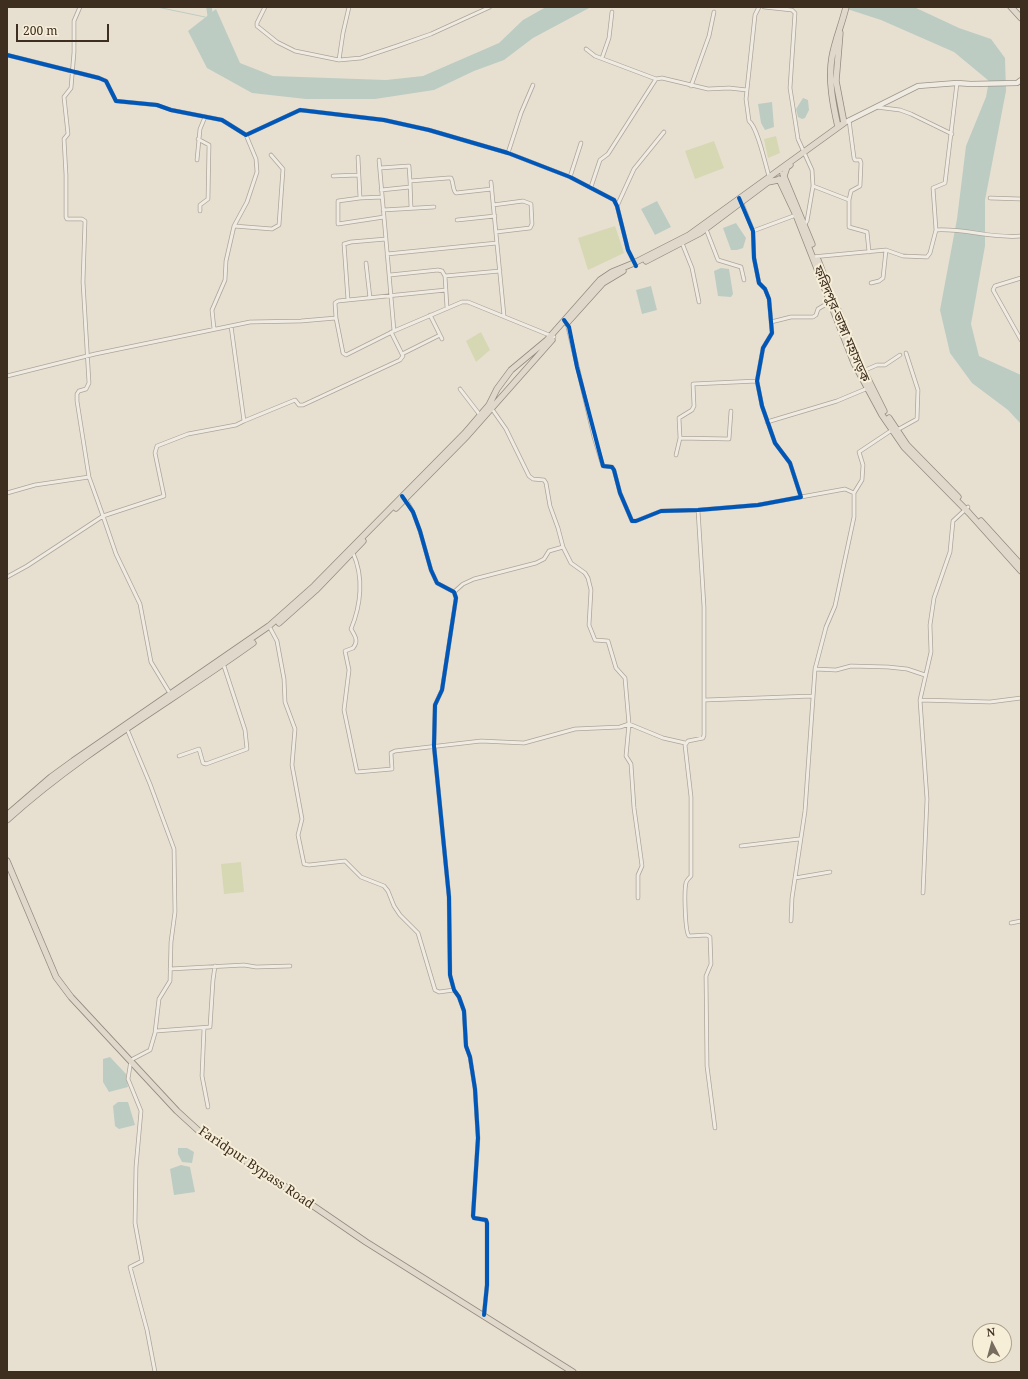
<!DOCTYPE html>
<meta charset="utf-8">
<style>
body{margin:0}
#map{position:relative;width:1028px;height:1379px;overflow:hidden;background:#e7e0d1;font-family:"Noto Serif",serif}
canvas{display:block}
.frame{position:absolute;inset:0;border:8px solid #3d2e20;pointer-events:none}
.north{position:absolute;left:972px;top:1323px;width:40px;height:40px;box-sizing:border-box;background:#f7eed8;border:1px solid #ada18e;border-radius:50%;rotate:354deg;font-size:11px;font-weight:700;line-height:16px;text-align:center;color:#3d2e20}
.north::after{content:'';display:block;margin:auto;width:14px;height:18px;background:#786c5e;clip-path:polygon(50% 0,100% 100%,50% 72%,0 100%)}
.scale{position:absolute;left:16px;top:24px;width:93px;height:18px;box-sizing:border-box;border:2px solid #3d2e20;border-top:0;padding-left:5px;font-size:12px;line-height:14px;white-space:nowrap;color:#3d2e20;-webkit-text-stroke:3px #f7eed8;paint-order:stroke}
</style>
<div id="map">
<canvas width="1028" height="1379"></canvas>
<div class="frame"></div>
<div class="north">N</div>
<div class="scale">200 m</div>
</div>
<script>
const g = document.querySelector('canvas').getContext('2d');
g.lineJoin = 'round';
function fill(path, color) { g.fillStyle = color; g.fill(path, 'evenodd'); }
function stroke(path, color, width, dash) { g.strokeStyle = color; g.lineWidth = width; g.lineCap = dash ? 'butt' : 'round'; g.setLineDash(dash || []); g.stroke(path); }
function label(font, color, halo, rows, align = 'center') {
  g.font = font + ' "Noto Serif","Noto Sans Bengali",serif'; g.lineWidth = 4; g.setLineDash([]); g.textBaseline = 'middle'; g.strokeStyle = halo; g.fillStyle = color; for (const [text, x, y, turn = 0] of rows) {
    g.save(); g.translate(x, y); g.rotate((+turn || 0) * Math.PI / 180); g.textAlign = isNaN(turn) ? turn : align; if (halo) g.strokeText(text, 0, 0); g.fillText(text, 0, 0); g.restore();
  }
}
fill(new Path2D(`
 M776,136L780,153L768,158L764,139Z
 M714,141L724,168L695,179L685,151Z
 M615,226L624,253L588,270L578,238Z
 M481,332L490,350L476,362L466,341Z
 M241,862L244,892L224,894L221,864Z`), '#d6d7b3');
fill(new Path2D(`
 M546,7H591L533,38L504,60L474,71L434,90L375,99H306L252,93L207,68L188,31L216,9L240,63L273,76L386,80L423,76L499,43L523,20Z
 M841,7H914L959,28L991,39L1005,58L1006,91L985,200V246L971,324L979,356L1021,375V424L1008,410L972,383L950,353L940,310L957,219L966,146L986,97L989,81L954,52L881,20Z
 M803,98L808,100L809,110L805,118L802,119L798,117L796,109Z
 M772,102L774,127L765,130L761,123L758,104Z
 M657,201L671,227L655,235L641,209Z
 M736,223L746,238L743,248L737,250H731L723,228Z
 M721,268L729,269L733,294L731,297L718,296L714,271Z
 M651,286L657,310L642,314L636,290Z
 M110,1057L126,1074L128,1087L109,1092L103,1082V1059Z
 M118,1102H128L135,1125L119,1129L115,1126L113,1106Z
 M178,1148H187L194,1152L192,1163L182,1162L178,1154Z
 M181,1165L190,1167L195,1192L174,1195L170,1169Z`), '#bcccc2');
stroke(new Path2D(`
 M157,7L205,17`), '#bcccc2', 1);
stroke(new Path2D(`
 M209,7L211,21`), '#bcccc2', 5.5);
const minor = new Path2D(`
 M265,7L257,23V26L277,42L295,51L339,60L361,58L397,46L431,34L490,7
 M759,7L755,15L746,99L749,121C758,128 765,164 769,176
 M764,7L792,10L795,13L790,88L798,139L812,170L813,186L849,200V227L867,232L869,252
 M586,49L595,56L656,79
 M7,55L99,78L106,81L116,101L157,105L171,110L222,120L246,135L300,110L384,120L429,130L508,153L570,177L614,200L617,206L628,250L636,266
 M602,58L609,38L612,12
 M339,60L343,33L349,7
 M691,86L709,36L714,12
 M876,107L900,110L911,114L952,134
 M198,139L209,145L208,199L200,205V211
 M508,153L521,113L533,85
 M358,157L360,198L382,197
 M197,160L200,129L205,117
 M379,160L394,331
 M380,168L409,166L410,181
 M333,176L358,175
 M570,177L581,143
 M491,182L504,316
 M591,187L600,160L608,154L656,79L662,78L708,89L729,88L747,90
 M381,190L410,187
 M360,198L338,201V224L384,217
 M990,198L1021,199
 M849,200L851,191L860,186L861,163L860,160H855L854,158L849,120
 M493,205L523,201L531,204L532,224L530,228L496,232
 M617,206L634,169L664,132
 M411,208L410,181L448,178H451C454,183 452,189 456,193L492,189
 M383,210L434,207
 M457,220L495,216
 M804,225L807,221L813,186
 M234,226L272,229L279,225L283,169L271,155
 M706,229L718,260L741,267L744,280
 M936,230L933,188L945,183L957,83
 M753,231L796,215
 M682,243L692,268L699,302
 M387,254L497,243
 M812,257L886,250L903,256L927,257L930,253L936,230C964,228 992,239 1021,236
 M366,263L370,298
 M390,275L438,270L442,271L445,276L447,308
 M445,276L500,271
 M1021,278L995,286L993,290L1021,340
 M871,283L879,281L883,278L886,250
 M348,300L344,244L351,242L386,239
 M430,315L442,339
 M336,318L335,303L338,301L446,290
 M771,322L791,317H813L816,315L818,309L833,300
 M567,323L594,437L603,466L612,467L614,470L620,493L632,521H636L661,511L698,510L758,505L801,497L790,463L775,443L762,406L757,381L763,348L772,333L769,299L765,289L759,283L754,258L753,231L741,201
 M214,329L212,310L225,280L226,261L234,226L247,202L257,172L256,159L246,135
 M402,354L440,335
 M863,371L877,365H885L900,355
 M7,376L95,354L250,322L301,321L336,318L343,353L346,355L394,331L462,302H468L554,337
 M460,389L480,415
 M492,409L506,429L529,476L533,479L544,480L546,483L550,506L558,528L563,547L571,563L585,573L588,578L591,590L589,625L595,640L608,641L616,668L625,678L629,724L663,738L685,743
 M244,421L295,400L299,405H303L400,360L403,356L391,332
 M767,422L837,401L868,388
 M680,438L729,439L731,411
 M676,455L680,438L679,418L692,410L694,406L693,384L757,381
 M7,493L35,485L89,477
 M801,497L845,489L854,493
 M405,498L413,512L420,531L431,570L437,583L454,592L456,598L442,690L435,705L434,746L449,897L450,975L454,990L459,997L464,1011L466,1046L470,1057L475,1089L478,1138L473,1216L474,1218L486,1220L487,1223V1285L484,1315
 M968,507L953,521L950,552L934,598L930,625L931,652L920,700L990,702L1021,698
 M698,510L704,607V735L703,738L688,741L685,745L691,797V876C689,878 686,881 686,883C684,891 685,932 689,936L707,935L710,937L711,964L706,976L707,1066L715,1128
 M353,553C364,577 361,605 351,629C355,636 359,641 353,648L345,651L349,670L344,710L357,772L392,769L391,753L395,751L481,741L524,743L575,729L620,727L629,724L626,756L631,764L634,808L640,851L642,866L638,875V898
 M7,577L27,566L103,516L89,477L77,401V394L79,391L86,389L89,383L83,282L85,221L82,219H67L66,217V175L64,139L68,134L64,97L71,88L74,52V21L80,7
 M454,592L463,584L474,579L536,563L544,559L549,551L563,547
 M269,626L277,641L284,679L285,702L295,729L292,765L302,819L298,835L304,864L309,865L345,861L361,877L384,886L388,891L394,906L400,915L418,933L435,990L439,992L454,990
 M815,669L836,670L851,666L888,667L907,669L925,675
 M171,695L151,662L140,604L116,554L103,516L164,496L155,453L157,446L188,434L236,425L244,421L231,326
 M705,700L812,696
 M920,700L927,799L923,893
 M127,729L150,784L174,849L175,912L171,942L170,981L159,999L155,1033L150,1050L131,1060L128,1079L141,1111L136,1167L135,1223L142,1261L130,1267L147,1330L155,1372
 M179,756L199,749L203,763L206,764L247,749L245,730L223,663
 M741,846L799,839
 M795,878L830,872
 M791,921L792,898L805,811L815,669L826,627L835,606L854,517V493L862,480L863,465L859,452L895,428L899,429L917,419L918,390L906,353
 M1011,923L1021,921
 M170,969L244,965L256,967L290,966
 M204,1028L202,1076L208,1107
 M156,1031L210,1027L213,980L215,966`);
const secondary = new Path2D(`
 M844,123L918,86L957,83L971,84L1017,83L1021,80`);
const trunk = new Path2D(`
 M1011,7L1021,18
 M838,127C833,105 828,80 832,57C835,40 842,24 846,7
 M783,174L812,244
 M779,179L796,215L854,363L882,415L904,447L969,513L1021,571
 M818,260L829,289
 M646,261L700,233L768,182L783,179L787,167L790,165
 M838,310L861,365L884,411
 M567,323L603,283L623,271
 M889,418L907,445L958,497
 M396,508L467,436L552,340
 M981,521L1021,565
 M279,623L316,590L363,541
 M7,815L51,777L73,761L269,626L314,586L465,433L489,405L497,389L511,370L547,340L600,280L612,272L634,263L689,235L844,123L836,81L840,33
 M7,820C82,752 171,702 253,643
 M7,861L56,977L71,997L177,1111L200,1132L271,1177L366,1242L573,1372`);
stroke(minor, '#ada599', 4.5);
stroke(secondary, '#9c958a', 6);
stroke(trunk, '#928b80', 7);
stroke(minor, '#efebe3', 3);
stroke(secondary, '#efebe3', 4.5);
stroke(trunk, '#e0d9cb', 5.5);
stroke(new Path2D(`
 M7,55L99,78L106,81L116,101L157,105L171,110L222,120L246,135L300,110L384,120L429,130L508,153L570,177L614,200L617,206L628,250L636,266
 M564,320L569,327L577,367L603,466L612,467L614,470L620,493L632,521H636L661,511L698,510L758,505L801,497L790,463L775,443L762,406L757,381L763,348L772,333L769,299L765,289L759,283L754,258L753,231L739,198
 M402,496L413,512L420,531L431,570L437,583L454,592L456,598L442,690L435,705L434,746L449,897L450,975L454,990L459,997L464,1011L466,1046L470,1057L475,1089L478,1138L473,1216L474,1218L486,1220L487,1223V1285L484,1315`), '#0057b8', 4);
label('13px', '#3d2e20', '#f7eed8', [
 ["ফরিদপুর-ভাঙ্গা মহাসড়ক",841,324,67],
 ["Faridpur Bypass Road",256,1168,34]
]);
</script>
